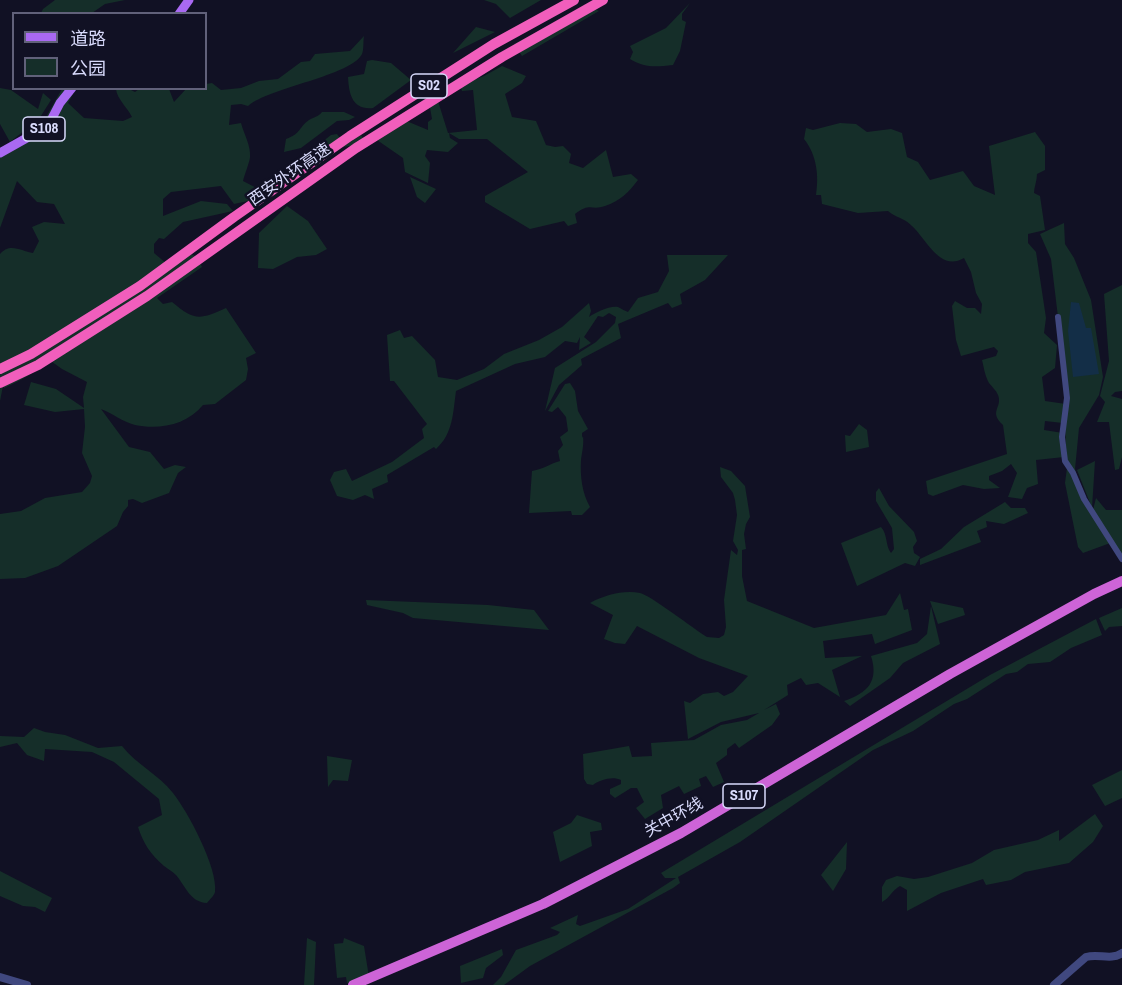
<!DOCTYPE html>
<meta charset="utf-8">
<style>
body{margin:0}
#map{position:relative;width:1122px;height:985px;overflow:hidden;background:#111124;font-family:"Archivo Narrow","Noto Sans SC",sans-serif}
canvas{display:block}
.legend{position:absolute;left:12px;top:12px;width:195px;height:78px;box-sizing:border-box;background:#111124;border:2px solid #61617a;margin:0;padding:8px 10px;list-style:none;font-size:18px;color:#d8dafb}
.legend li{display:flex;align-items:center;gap:12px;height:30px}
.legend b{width:30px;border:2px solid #61617a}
</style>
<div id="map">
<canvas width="1122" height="985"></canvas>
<ul class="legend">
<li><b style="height:8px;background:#a969f2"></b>道路</li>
<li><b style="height:16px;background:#152e29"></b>公园</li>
</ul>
</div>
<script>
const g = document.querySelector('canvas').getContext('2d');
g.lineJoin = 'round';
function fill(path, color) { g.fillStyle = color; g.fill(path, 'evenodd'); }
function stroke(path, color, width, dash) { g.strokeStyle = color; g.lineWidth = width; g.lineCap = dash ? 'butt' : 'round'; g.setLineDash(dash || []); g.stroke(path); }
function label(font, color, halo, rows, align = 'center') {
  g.font = font + ' "Archivo Narrow","Noto Sans SC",sans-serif'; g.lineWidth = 5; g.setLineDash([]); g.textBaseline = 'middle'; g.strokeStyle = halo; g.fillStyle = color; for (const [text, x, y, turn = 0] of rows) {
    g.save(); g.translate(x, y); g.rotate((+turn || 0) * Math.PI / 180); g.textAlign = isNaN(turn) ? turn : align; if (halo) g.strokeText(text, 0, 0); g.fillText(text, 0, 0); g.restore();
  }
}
fill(new Path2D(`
 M55,0H125L105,4L92,13H41L43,9Z
 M484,0H541L510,18L496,4Z
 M690,3L682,14V20L686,22L680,51L673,65C655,67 645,68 630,59L633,52L630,46L666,28Z
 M592,8L599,11L522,56L514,44L574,12Z
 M476,27L495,32L453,53Z
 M364,36C363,41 364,50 362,54C351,76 270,87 248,106L241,104L231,105L229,125L241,123C244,134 251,146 250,157C250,161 244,176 243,181L272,196L234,204L221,186L171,192L163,199V216L201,201L227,204L233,211L183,222L164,239L159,238L154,244V253L167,264L185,251L197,257L202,267L157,298L163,304L172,302C195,321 199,320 226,308L256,353L246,358L248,369L246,380L215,404L203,405C187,425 159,430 135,425C123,422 112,413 101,409L129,447L150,452L164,469L175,465L186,467L178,473L169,493L142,503L133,499L128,500V506L123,512L117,526L58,566L25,578L0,579V514L21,511L45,498L82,492L90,483L92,476L82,453L85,427L84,409L55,412L24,405L31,382L56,389L84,408L83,397L87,382L62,369L48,359C35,373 22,380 4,388L3,386L0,401V254C10,242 21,251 33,253L39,241L32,227L44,222L65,224L54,204L37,202L17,181L0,228V157L42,124L62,89H72L73,94L68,103L84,118L123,121L132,117C127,107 117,99 116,89H129L135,92L139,89H169L174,102L186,89L206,88V84L212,83L221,90L241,88L259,81L278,79L301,62L310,61L315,54L350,51Z
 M372,60L391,63L411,80L373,108C352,110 349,94 348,77L364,74L367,61Z
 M502,66L526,76L522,83L505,94L512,117L536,121L546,145L555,147L563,146L571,154L569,163L583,168L606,150L613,177L631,174L638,180C629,192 620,201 605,206C591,211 591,202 575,214L577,223L568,226L564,221L530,229L485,202V196L528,172L487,139H459L449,133L450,138L458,143L448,152L427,150L425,156L430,163L428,183L405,172L403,158L377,140L404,120L428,130V122L432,119L429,102L437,98L448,133L477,130L473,90L462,91L460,85L484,76Z
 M0,88L11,90L38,109L43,93L51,100L39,119L10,142L0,124Z
 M322,112H344L355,117L349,120L337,121L301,148L284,152L286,139C302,133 298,128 309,120C314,117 318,117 322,112Z
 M840,123L856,124L867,132L891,129L902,133L907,157L918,162L930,180L963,171L974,186L995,195L989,146L1035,132L1045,146V170L1037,174C1037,181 1034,187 1034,193L1040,196L1045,230L1028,234V243L1036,252L1046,318L1044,333L1057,345L1055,368L1042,377L1045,401L1066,404L1063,423L1045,421L1044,430L1063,433L1064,457L1036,460L1038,484L1027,488L1022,499L1008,497L1017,473L1011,464L1002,471L989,476V480L1000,488L984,489L963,485L933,496L928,494L926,481L1007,454L1003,425C988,411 1003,408 998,395C996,390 992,387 989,383C985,376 984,368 982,360L996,356L998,351L994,347L961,356L956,340L952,306L955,301L967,308H975L981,314L982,304L976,293L971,272L964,258C940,272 927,240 912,226C903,217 896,218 888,211L858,213L822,204L821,195H816C819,176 817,155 804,139L806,128L813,130Z
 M337,134L345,145L361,135L367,144L333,148L315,161L308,153L331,135Z
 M410,177L436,189L425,203L417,197Z
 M287,206L308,221L327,249L316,255L297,257L273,269L258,268L259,233Z
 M1064,223L1065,244L1074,258L1091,300L1103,377L1099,395L1079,428L1075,469L1084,500L1093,510L1096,498L1106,510H1122V557L1113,542L1083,553L1078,547L1065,483L1067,468L1065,424L1068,400L1051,259L1040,234Z
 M667,255H728L705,280L680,294L682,304L672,308L668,303L618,324L621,338L581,359L582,365L559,385L545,411L555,368L596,342L615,323L616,317L609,313L603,317L598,316L584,337L591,343L579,350L580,337L577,343L565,341L545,357L515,364L456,391C453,413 453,434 436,449L434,447L387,475L388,482L372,489L374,499L365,495L353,500L337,496L330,480L334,472L346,469L352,481L392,462L424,438L422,429L427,424L394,381H390L387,335L400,330L404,338L412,336L435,360L438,377L457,380L484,369L504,354L539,340L562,327L589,303L591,311L589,317C594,313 611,305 618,307C622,309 625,311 628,312L638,298L658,292L669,271Z
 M1122,285V391L1115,392L1111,396L1122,399V457L1119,469L1115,470L1109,422H1097L1105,402L1100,396L1109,361L1104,294Z
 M570,383L575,391L578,411L588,429L582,433V438L583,436C584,445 582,452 581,460C580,476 582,493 590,507L582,515H572L571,511L529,513L532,471C544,469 549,464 560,461L558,451L563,445L560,437L568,431L566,417L558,407L552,412L548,411L565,384Z
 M859,424L867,430L869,447L846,452L845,435L850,436Z
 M1095,461L1092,508L1077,470Z
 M720,467L731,471L745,486L750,517L746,524L744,534L746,549L742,550V576L747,601L814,628L886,615L900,593L904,610L908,609L912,630L875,644L872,634L823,641L825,658L862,656L832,670L840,697L818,683L806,685L801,678L787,685L788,695L764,710L776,704L780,714L772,725L739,748L735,743L727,749V755L716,763L724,782L713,787L706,776L699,779L701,786L684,794L679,786L661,795L663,808L645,819L636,808L644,802L637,788H631L615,798L610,794V789L621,784V780C612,776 600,780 593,785L587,784L584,779L583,754L629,746L632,757L652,756L651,743L694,740L721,725L747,720L759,713L721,722L688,739L684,701L690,703L703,694L718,692L724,696L733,692L748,676L699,658L637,626L625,644L615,643L604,639L613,615L590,603C605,595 623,590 640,593C650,595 694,629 707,637L719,638L724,635L726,627L724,600L731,550L737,555L738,550L733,541L737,515L735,500L733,493L721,477Z
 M879,488L889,506L914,532L917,541L913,547L914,553L920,557L915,566L905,563L857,586L841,543L881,527C888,535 885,545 891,553L894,549L892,528L876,501V492Z
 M1005,502L1011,508H1025L1028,513L1004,524L986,521L987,527L977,531L981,542L920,565V559L941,549L964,527Z
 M366,600L488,605L534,610L549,630L413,618L403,613L367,605Z
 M930,601L963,608L965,615L938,624Z
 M931,606L940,644L903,663L890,678L850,706L844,701C868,693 879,681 871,656L917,643L927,634Z
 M1122,608V626L1109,627L1105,631L1099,618Z
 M1096,619L1102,635L1071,648L1050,662L1028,664L1017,672L1006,674L967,699L954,704L913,731L873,750L740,842L678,877L680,883L673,888L530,966L504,985H493L501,977L516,950L557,935L560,932L550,928L578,915L576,924L580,926L628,909L676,878H665L661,873L990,675Z
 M34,728L45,732L65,735L98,748L122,746C136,764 159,775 173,793C188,812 218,868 215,892C214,896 210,899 207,903C190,902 186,887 176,875C173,872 168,869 164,866C151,855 143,843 138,827L162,815L159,799L114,762L92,752L45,749L44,761L27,755L17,743L0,747V736L24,737Z
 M327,756L352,760L348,781L333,780L328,787Z
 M1122,770V798L1105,806L1092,785Z
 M1095,814L1103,826L1093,842L1069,863L1025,872L1011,880L986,885L983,879L941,893L907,911V890L900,886C892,890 890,898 882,902V887L886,880L897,876L914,879L928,877L972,863L994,850L1038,840L1059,830V841Z
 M577,815L601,823L602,830L590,832L592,846L560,862L553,832L571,823Z
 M847,842L846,869L833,891L821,875Z
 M0,871L52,898L45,912L35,907L23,906L0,896Z
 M307,938L316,942L314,985H304Z
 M344,938L364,946L369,977L347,983L346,977L337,978L334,944L343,943Z
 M502,949L503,955L486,968L483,978L461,983L460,966Z`), '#152e29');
fill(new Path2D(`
 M1071,302L1079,303L1086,328H1091L1099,374L1073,377L1068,331Z`), '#132e47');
stroke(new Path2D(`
 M1058,317L1067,398L1062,437L1065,461L1073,473L1084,499L1122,559`), '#40487f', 6);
stroke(new Path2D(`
 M0,977L27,985
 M1054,985L1086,957C1099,953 1110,961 1122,953`), '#40487f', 8);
stroke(new Path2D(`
 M179,14L189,0
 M0,153L48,126L60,103L72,88`), '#a969f2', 9);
stroke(new Path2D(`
 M353,985L543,904L681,833L950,674L1094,594L1122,581`), '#cd64d7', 10);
stroke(new Path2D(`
 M0,369L31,354L140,286L234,217L350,136L494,44L574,0
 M0,383L38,365L147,296L356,148L502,57L603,0`), '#f15ebc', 10);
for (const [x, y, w] of [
 [429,86,36],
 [44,129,42],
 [744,796,42]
]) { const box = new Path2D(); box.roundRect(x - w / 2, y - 12, w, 24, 4.5); g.fillStyle = '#111124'; g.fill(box); stroke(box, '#d8dafb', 1.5); }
label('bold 15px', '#d8dafb', null, [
 ["S02",429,86],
 ["S108",44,129],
 ["S107",744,796]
]);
label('16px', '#d8dafb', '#111124', [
 ["西安外环高速",290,175,-35],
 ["关中环线",674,818,-29]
]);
</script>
